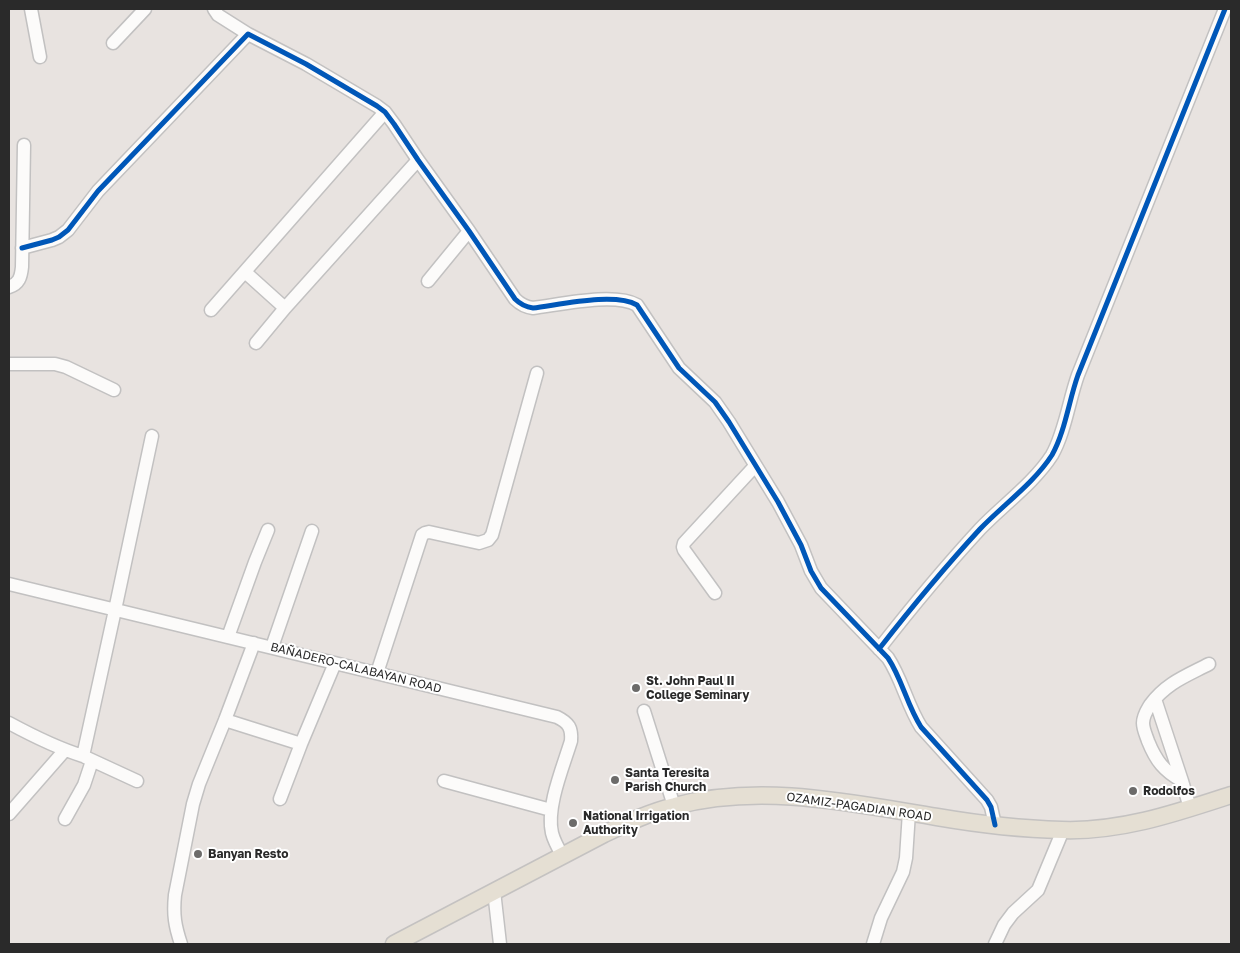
<!DOCTYPE html>
<meta charset="utf-8">
<style>
body{margin:0}
#map{position:relative;width:1240px;height:953px;overflow:hidden;background:#e8e3e0;font-family:"Golos Text",sans-serif}
canvas{display:block}
.frame{position:absolute;inset:0;border:10px solid #2a2a2a;pointer-events:none}
</style>
<div id="map">
<canvas width="1240" height="953"></canvas>
<div class="frame"></div>
</div>
<script>
const g = document.querySelector('canvas').getContext('2d');
g.lineJoin = 'round';
function stroke(path, color, width, dash) { g.strokeStyle = color; g.lineWidth = width; g.lineCap = dash ? 'butt' : 'round'; g.setLineDash(dash || []); g.stroke(path); }
function label(font, color, halo, rows, align = 'center') {
  g.font = font + ' "Golos Text",sans-serif'; g.lineWidth = 4; g.setLineDash([]); g.textBaseline = 'middle'; g.strokeStyle = halo; g.fillStyle = color; for (const [text, x, y, turn = 0] of rows) {
    g.save(); g.translate(x, y); g.rotate((+turn || 0) * Math.PI / 180); g.textAlign = isNaN(turn) ? turn : align; if (halo) g.strokeText(text, 0, 0); g.fillText(text, 0, 0); g.restore();
  }
}
const minor = new Path2D(`
 M31,9L40,57
 M214,9L218,15L248,34
 M113,43L145,9
 M22,248L52,240L59,237L68,230L98,191L248,34L306,64L377,106L385,112L394,124L418,160L469,231L515,299C520,304 525,307 533,308C559,305 614,292 637,305L679,368L715,402L729,422L778,502L801,545L811,571L821,588L888,658C902,679 907,705 921,727L987,800L991,807L995,825
 M245,272L285,308L418,160
 M428,281L469,231
 M9,287C19,284 21,277 22,267L24,145
 M211,310L385,112
 M256,343L285,308
 M9,364H55L66,367L114,390
 M9,584L557,717C569,723 572,728 571,741C563,767 546,807 552,833C554,841 558,848 562,855
 M715,593L684,550L683,547L684,543L755,466
 M228,637L255,562L268,530
 M272,647L312,531
 M879,649C911,608 945,567 980,529C1003,505 1034,483 1052,455C1065,432 1069,400 1078,375L1225,9
 M377,673L422,535L425,533L429,532L479,543L488,540L492,535L537,373
 M1155,699L1182,781
 M644,711L674,806
 M225,720L301,744
 M9,723C33,736 57,748 83,756L115,610L152,436
 M85,757L137,781
 M444,781L551,810
 M280,799L301,744L335,663
 M1190,808L1182,781C1164,771 1156,761 1148,741C1146,735 1143,729 1143,723C1143,716 1147,710 1150,705C1166,683 1186,676 1209,664
 M9,814L65,750
 M65,819L84,785L92,761
 M494,891L500,944
 M181,944C175,926 173,915 175,895L193,804L199,784L225,720L254,643
 M873,944L881,918L903,872L906,858L909,812
 M995,944L1004,925L1013,913L1038,890L1063,830`);
const major = new Path2D(`
 M394,944L604,834C627,823 650,812 675,806C761,783 851,803 937,817C978,824 1020,829 1062,830C1121,832 1176,813 1231,795`);
stroke(minor, '#c2c1c1', 15);
stroke(major, '#c4c2c1', 19);
stroke(minor, '#fcfbfa', 12);
stroke(major, '#e5dfd3', 16);
stroke(new Path2D(`
 M22,248L52,240L59,237L68,230L98,191L248,34L306,64L377,106L385,112L394,124L418,160L469,231L515,299C520,304 525,307 533,308C559,305 614,292 637,305L679,368L715,402L729,422L778,502L801,545L811,571L821,588L888,658C902,679 907,705 921,727L987,800L991,807L995,825
 M879,649C911,608 945,567 980,529C1003,505 1034,483 1052,455C1065,432 1069,400 1078,375L1225,9`), '#0057b8', 5);
for (const [x, y, r, color] of [
 [636,688,5,"#6c6b6a"],
 [615,780,5,"#6c6b6a"],
 [1133,791,5,"#6c6b6a"],
 [573,823,5,"#6c6b6a"],
 [198,854,5,"#6c6b6a"]
]) { const dot = new Path2D(); dot.arc(x, y, r, 0, 2 * Math.PI); g.fillStyle = color; g.fill(dot); stroke(dot, '#fff', 2); }
label('12px', '#2a2a2a', '#fff', [
 ["BAÑADERO-CALABAYAN ROAD",356,668,14],
 ["OZAMIZ-PAGADIAN ROAD",859,807,8]
]);
label('bold 12px', '#2a2a2a', '#fff', [
 ["St. John Paul II",646,681],
 ["College Seminary",646,695],
 ["Santa Teresita",625,773],
 ["Parish Church",625,787],
 ["Rodolfos",1143,791],
 ["National Irrigation",583,816],
 ["Authority",583,830],
 ["Banyan Resto",208,854]
], 'left');
</script>
